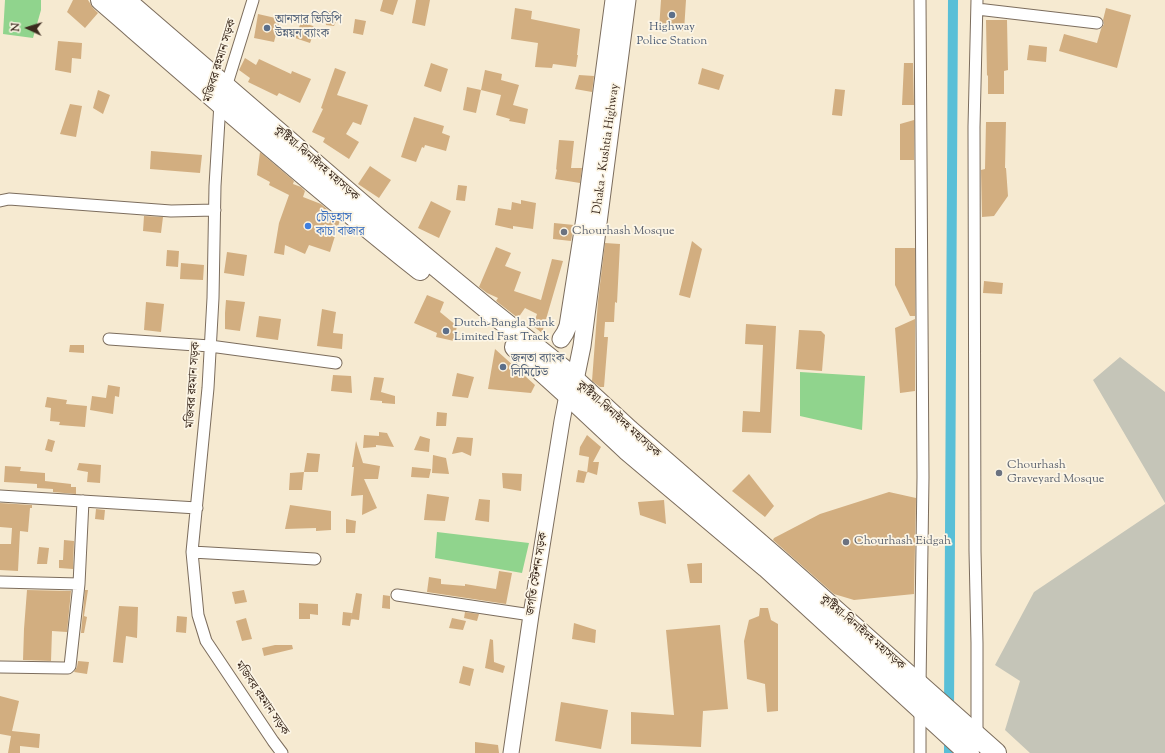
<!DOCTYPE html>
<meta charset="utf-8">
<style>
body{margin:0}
#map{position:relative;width:1165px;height:753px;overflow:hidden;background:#f6ead1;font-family:"Sorts Mill Goudy",serif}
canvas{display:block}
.north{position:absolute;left:8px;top:8px;width:40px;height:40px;-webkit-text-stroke:3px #fcf5e5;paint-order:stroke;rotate:274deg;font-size:11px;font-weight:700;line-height:16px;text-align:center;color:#3b2a1e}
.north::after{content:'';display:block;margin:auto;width:14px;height:18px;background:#3b2a1e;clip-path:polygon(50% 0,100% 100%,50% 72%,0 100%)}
</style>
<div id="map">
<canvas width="1165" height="753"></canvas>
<div class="north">N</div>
</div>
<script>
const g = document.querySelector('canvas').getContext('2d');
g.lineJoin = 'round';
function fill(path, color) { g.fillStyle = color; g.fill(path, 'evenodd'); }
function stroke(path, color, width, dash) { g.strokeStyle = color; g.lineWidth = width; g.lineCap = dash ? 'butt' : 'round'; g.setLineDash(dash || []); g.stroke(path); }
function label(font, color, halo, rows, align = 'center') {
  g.font = font + ' "Sorts Mill Goudy","Noto Serif Bengali",serif'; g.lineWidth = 3.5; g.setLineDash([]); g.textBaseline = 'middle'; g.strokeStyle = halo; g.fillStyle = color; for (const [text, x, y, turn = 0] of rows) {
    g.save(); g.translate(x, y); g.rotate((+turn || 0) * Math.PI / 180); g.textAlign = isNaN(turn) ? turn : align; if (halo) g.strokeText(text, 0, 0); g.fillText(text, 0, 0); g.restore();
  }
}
fill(new Path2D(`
 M1120,357L1165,392V503L1093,380Z
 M1165,504V753H1030L1005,730L1020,681L995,665L1034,592Z`), '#c5c5b8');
fill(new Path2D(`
 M5,0H41V10L33,38L3,34Z
 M800,372L865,376L862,430L800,416Z
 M437,532L529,543L522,573L435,558Z`), '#90d48d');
stroke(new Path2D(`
 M949,712L953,0
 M949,753V736`), '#59bfd7', 10);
fill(new Path2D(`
 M73,0H88L93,8L98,13L85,28L67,12Z
 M383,0H398L393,15L380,11Z
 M416,0H430L425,26L412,23Z
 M661,0H686L684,31L659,29Z
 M515,8L532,11L531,19L580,29L577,55H578L576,67L553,64L552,68L535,67L538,43L511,39Z
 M1106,8L1131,15L1117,68L1059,51L1064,34L1097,43L1101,29L1104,24L1103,20Z
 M327,11L340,12L334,26L326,25Z
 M258,14L280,19L274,42L254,38Z
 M355,19L366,21L363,35L353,33Z
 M986,20H1007L1008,70L1004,71V94H988V75L987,76Z
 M301,22L316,27L310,43L295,38Z
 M58,41L82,43L81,59L72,58L71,73L55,70Z
 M1029,45L1047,47L1046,62L1027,60Z
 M245,58L256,65L259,59L291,74L292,71L311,79L300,103L279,93L277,96L248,82L250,78L239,70Z
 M431,63L448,69L441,92L424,86Z
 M904,63H913L914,105H902Z
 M335,68L346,72L337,95L368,105L361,125L353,122L346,134L359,142L349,159L323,142L325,138L312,132L323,109L321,108Z
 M702,68L724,75L719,90L698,84Z
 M485,70L502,74L501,80L519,85L513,105L528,109L525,124L509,121L510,119L496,115L501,95L481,90Z
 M579,75L594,76L592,92L575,89Z
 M467,87L481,90L476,113L463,110Z
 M835,89L845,90L842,116L832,115Z
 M98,90L110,95L103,114L93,108Z
 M70,104L82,106L76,137L60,134Z
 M414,117L444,126L442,133L450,136L446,151L425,145L424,148L422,147L416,162L401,157Z
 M914,120V160H900V124Z
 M986,122H1006L1005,168H1006L1008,196L994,216L982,217L981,170L985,169Z
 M559,140L574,141L571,168H582L580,183L555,179L557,169L556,170Z
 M151,151L202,155L200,173L150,169Z
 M260,152L294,181L293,184L301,187L305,191L303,197L321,204L340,220L330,252L309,245L305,254L285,245L284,255L274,253L279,223L289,195L269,185L270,182L257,175Z
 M370,166L391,180L379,198L358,184Z
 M458,185L467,186L465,201L456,200Z
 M521,200L536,203L533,229L513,226V229L495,225L498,208L511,210L512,202L521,204Z
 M431,201L451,211L439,238L418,228Z
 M144,216L163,217L161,233L143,231Z
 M554,223L574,225L571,241L553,239Z
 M692,241L702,249L690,298L679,295Z
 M605,243L620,244L617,303L615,302L614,322H605L604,337H608L604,387H600L592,381L598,301Z
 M496,247L511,253L505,266L521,272L514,291L541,300L552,259L563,261L542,333L533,326L537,314L525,308L518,318L496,301L498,298L487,293L479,287Z
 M895,248H915V316H910L895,285Z
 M167,250L179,251L178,267L166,266Z
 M227,252L247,255L244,276L224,273Z
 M181,263L204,265L203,280L180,279Z
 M984,281L1003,283L1002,294L983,293Z
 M427,295L444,302L440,312L457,326L454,341L436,337L437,333L414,323Z
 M226,300L245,302L240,331L225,329V313Z
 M146,302L164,304L161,332L144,330Z
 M322,309L336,312L333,333L343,334L342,349L317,346Z
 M259,316L281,319L278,340L256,337Z
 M915,319V391L900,393L895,328Z
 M746,324L776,326L771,433L742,432L743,411L760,412L763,345L745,344Z
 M799,330L821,331L825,335L822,371L796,369Z
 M70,345H84V353L69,352Z
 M495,349L535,385L531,393L488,389Z
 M457,373L474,377L468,398L452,396Z
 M333,375L351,376L352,393L331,391Z
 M374,377L384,378L381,392L395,396V404L382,403V401L370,400Z
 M108,385L120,387L119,397L115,396L113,414L90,410L92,396L106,398Z
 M47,397L67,400L66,404L87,406L85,427L59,425L60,422L50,421L51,408L45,407Z
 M437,412L447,413L446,426H436Z
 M379,432L387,433L394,447L376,445V447L363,448L364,435L379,436Z
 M587,435L601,447L593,462H599L597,475L588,472L587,473L589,457L579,455L580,447Z
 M420,436L430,439L429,452L414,450Z
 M457,437L473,438L471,456L462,452L452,454Z
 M48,439L55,441L52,452L45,450Z
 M356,441L363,463L380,466L378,479H364L377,508L362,515L363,495L351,496L354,467H352Z
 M307,453L320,454L318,472H304Z
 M433,455L446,458L449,474L432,473Z
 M79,463L101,465L100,483L87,482L88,472L77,470Z
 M5,466L21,467L20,471L45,473V481L71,484V487H76V494L53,492V489L37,488V484L4,482Z
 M412,467L431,469L429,478L411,477Z
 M578,470L587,472L584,483L576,482Z
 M304,472L302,490H289L290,473Z
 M502,473L522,474L521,491L503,488Z
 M749,474L774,506L765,517L732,491Z
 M889,492L916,498L914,594L854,600L834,594L773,540L774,538L820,514Z
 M427,494L449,497L445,521L424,520Z
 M479,499L490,500L489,522L475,520Z
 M664,500L666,524L640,515L638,502Z
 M0,503L32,505V508H30L28,532L20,531L18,571L0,570V544H11L12,528L0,527Z
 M290,505L331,511V530L316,531V528L285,529Z
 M96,509L105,510L104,520L95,519Z
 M346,519L356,521L355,533H346Z
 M64,540L74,541L73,569L59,568V560H63Z
 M39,547L49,548L47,564H37Z
 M702,563V583H690L687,564Z
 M499,571L512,573L506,604L427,592L429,577L441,579V584L465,586V584L496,589Z
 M27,590L71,591L67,632L52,631L51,661L23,660L24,629Z
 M85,590H88L84,616L87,617L84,633H81Z
 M244,590L247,602L235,604L232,592Z
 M356,593L362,594L359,620L351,619Z
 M383,595L390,596V609L382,608Z
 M299,603L318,604V615L310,614V619H299Z
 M119,606L138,607L137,638L126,636L123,663L113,662Z
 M760,608H768L771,620L778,624V711L767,712L765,684L747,679L744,641L749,620L759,616Z
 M343,612L352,613L350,626L342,625Z
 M465,612L479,614L477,621L464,618Z
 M177,616L187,617L186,633L176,632Z
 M246,618L252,639L242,641L236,621Z
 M452,618L466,621L463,630L449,628Z
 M574,623L596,630L595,643L572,639Z
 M720,625L728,709L703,711L701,747L631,744V712L674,715L666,630Z
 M490,639L493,640L494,662L505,666L503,673L485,668Z
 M275,645H292L293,649L264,656L262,648Z
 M78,661L89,662L87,674L74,672L77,667Z
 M463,666L474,669L470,686L459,683Z
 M0,696L19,701L12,731L40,734L39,748L20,746V753H8L11,736L0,734Z
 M561,702L608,710L601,749L555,741Z
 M475,742L498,745L499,753H475Z`), '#d2ae80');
const street = new Path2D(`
 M253,0L226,87L220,103L215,186L213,298L208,388L192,552L198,615L206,641L273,741L282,753
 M977,0L974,127L975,551L977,643V736
 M977,9L1097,23
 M0,201L9,199L171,211L215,210
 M109,339L210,346L336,363
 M0,496L197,508
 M192,552L315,559
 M0,582L79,584
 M397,595L531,615
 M0,667L64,668H68L70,666L79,584L83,501
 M920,686L923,477L920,0
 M920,708V753`);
const secondary = new Path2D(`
 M511,753L531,615L562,421L567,395`);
const primary = new Path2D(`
 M561,339L565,333L568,326L585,218L614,0
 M570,389L575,380L582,346L627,0`);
const highway = new Path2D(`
 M101,0C206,91 311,183 420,270
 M125,0L379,219L490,311L563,369L629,430L783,564L996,753
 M515,347L578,404L627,450L766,567L969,753`);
stroke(street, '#7c6d5d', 13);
stroke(secondary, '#7c6d5d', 17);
stroke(primary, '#7c6d5d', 19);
stroke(highway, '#7c6d5d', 22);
stroke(street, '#fff', 11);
stroke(secondary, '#fff', 15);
stroke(primary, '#fff', 17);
stroke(highway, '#fff', 20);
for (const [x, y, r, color] of [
 [672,15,4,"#5c6f8a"],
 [267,28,4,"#5c6f8a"],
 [308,226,4,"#3f7fe0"],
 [564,232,4,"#6b7280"],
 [446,331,4,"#5c6f8a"],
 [503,367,4,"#5c6f8a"],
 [999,473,4,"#6b7280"],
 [846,542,4,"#6b7280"]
]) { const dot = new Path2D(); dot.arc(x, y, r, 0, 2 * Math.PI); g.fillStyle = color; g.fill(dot); stroke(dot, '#fcf5e5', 1.5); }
label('12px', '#4e5e75', '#fcf5e5', [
 ["আনসার ভিডিপি",275,21],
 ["উন্নয়ন ব্যাংক",275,35],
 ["Highway",672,28,"center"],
 ["Police Station",672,42,"center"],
 ["Dutch-Bangla Bank",454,324],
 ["Limited Fast Track",454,338],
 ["জনতা ব্যাংক",511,360],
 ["লিমিটেড",511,374]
], 'left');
label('12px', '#3b2a1e', '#fcf5e5', [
 ["মজিবর রহমান সড়ক",221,61,-73],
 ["Dhaka - Kushtia Highway",607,149,-82],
 ["কুষ্টিয়া-ঝিনাইদহ মহাসড়ক",316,164,41],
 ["মজিবর রহমান সড়ক",194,385,-86],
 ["কুষ্টিয়া-ঝিনাইদহ মহাসড়ক",618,420,42],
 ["জগতি স্টেশন সড়ক",538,574,-81],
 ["কুষ্টিয়া-ঝিনাইদহ মহাসড়ক",862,633,41],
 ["মজিবর রহমান সড়ক",261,699,56]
]);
label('12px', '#366cbe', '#fcf5e5', [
 ["চৌড়হাস",316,219],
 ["কাচা বাজার",316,233]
], 'left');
label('12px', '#5b616d', '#fcf5e5', [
 ["Chourhash Mosque",572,232],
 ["Chourhash",1007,466],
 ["Graveyard Mosque",1007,480],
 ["Chourhash Eidgah",854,542]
], 'left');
</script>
